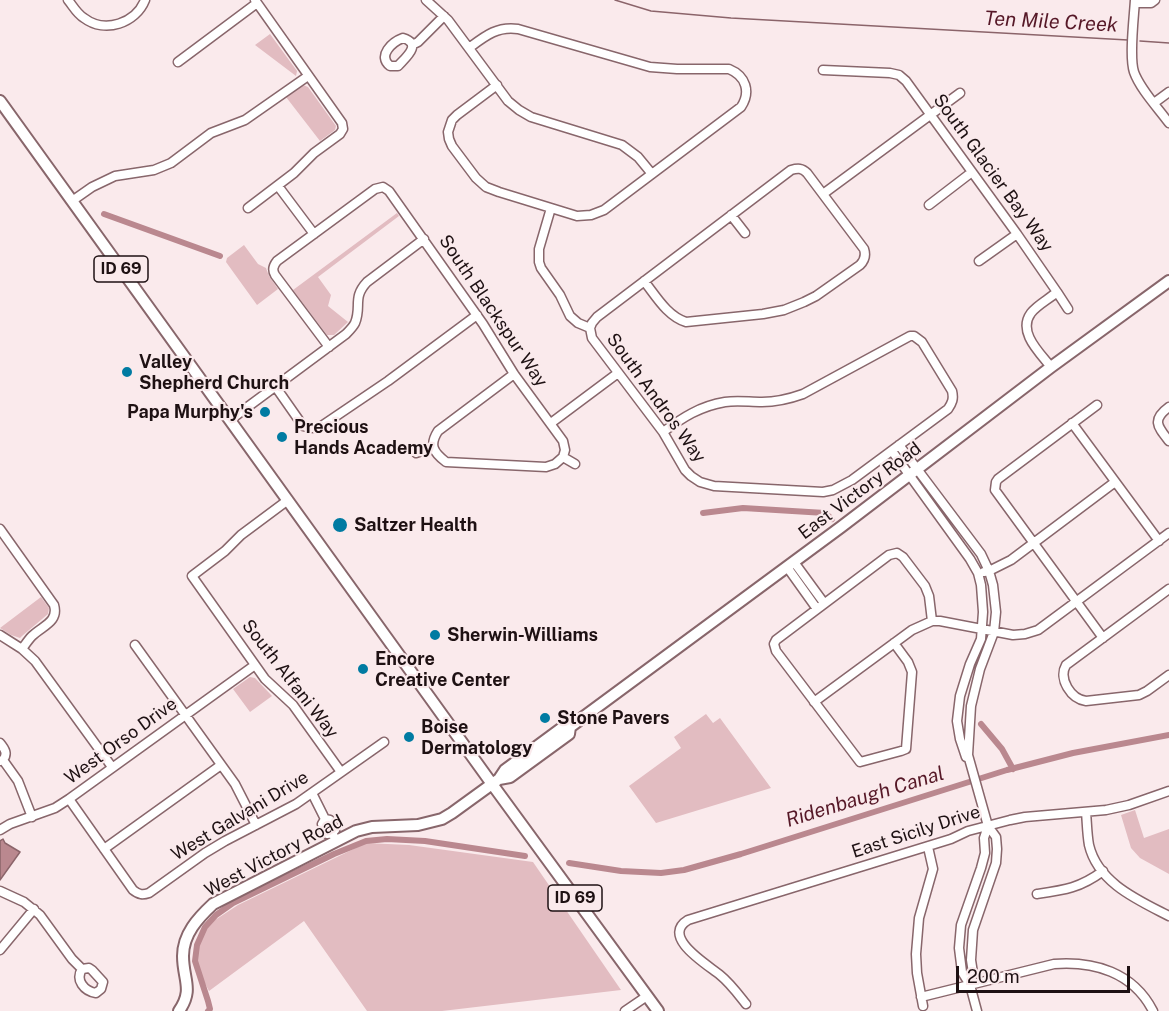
<!DOCTYPE html>
<style>
body{margin:0}
#map{position:relative;width:1169px;height:1011px;overflow:hidden;background:#faeaec;font-family:"Public Sans",sans-serif}
canvas{display:block}
.scale{position:absolute;left:956px;top:966px;width:174px;height:27px;box-sizing:border-box;border:3px solid #1e1113;border-top:0;padding-left:8px;font-size:18px;line-height:21px;white-space:nowrap;color:#1e1113;-webkit-text-stroke:4px #faeaec;paint-order:stroke}
</style>
<div id="map">
<canvas width="1169" height="1011"></canvas>
<div class="scale">200 m</div>
</div>
<script>
const g = document.querySelector('canvas').getContext('2d');
g.lineJoin = 'round';
function fill(path, color) { g.fillStyle = color; g.fill(path, 'evenodd'); }
function stroke(path, color, width, dash) { g.strokeStyle = color; g.lineWidth = width; g.lineCap = dash ? 'butt' : 'round'; g.setLineDash(dash || []); g.stroke(path); }
function label(font, color, halo, rows, align = 'center') {
  g.font = font + ' "Public Sans",sans-serif'; g.lineWidth = 4.5; g.setLineDash([]); g.textBaseline = 'middle'; g.strokeStyle = halo; g.fillStyle = color; for (const [text, x, y, turn = 0] of rows) {
    g.save(); g.translate(x, y); g.rotate((+turn || 0) * Math.PI / 180); g.textAlign = isNaN(turn) ? turn : align; if (halo) g.strokeText(text, 0, 0); g.fillText(text, 0, 0); g.restore();
  }
}
fill(new Path2D(`
 M270,34L297,71L296,76L255,45Z
 M303,85L308,87L336,126L335,130L320,141L286,97Z
 M397,213L399,216L318,277L331,295L328,306L348,322L334,335H327L293,290Z
 M244,245L258,264L266,268L269,276L278,289L257,305L226,262L227,258Z
 M41,597L49,608L48,614L22,636L20,638L11,635L0,628Z
 M250,677L255,678L272,696L250,712L233,689Z
 M706,714L713,723L720,718L771,788L656,823L629,786L681,748L674,737Z
 M1135,810L1144,838L1169,829V874L1140,858L1131,848L1121,815Z
 M366,843L409,845L533,862L621,990L442,1011H367L304,921L209,991L197,968V949L209,924L238,905Z`), '#e2bcc1');
const water = new Path2D(`
 M3,839L5,843L20,852L0,880V841Z`);
fill(water, '#ba888f');
stroke(water, '#8b646a', 1.5);
stroke(new Path2D(`
 M615,0L651,11L731,18L1128,40
 M1140,41L1169,43`), '#8b646a', 1.5);
stroke(new Path2D(`
 M104,214L220,256
 M703,513L743,508L825,513L832,519
 M981,724L1002,749L1013,769
 M569,863L621,871L661,873L684,870L741,854L1007,770L1073,753L1169,735
 M208,1011L210,1009L208,1001L195,961L197,945L205,927L216,915L233,903L334,854L366,841L387,839L425,841L525,856`), '#ba888f', 6);
const minor = new Path2D(`
 M68,0C73,6 77,14 84,18C105,34 136,23 145,0
 M426,0L448,20L508,101L519,110L531,117L622,145L638,157L652,174
 M1135,0C1134,17 1129,57 1134,72C1140,89 1158,108 1169,123
 M1135,3H1151L1155,0
 M403,38C423,44 405,58 398,66H390C377,56 392,42 403,38Z
 M412,45L418,42L444,16
 M469,48C485,36 497,26 518,29L650,67L677,69H729C746,76 751,92 741,107L604,210L591,215L577,216L499,192L486,187L476,178L452,146L449,139L448,132L452,120L457,115L497,85
 M178,62L257,3
 M823,70L890,73L899,75L906,81L1017,234L1057,292C1049,299 1037,305 1031,313C1017,332 1040,353 1051,367
 M1154,103L1169,92
 M278,186L314,234
 M823,194L960,93
 M72,201L92,187L115,176L154,170L171,163L211,133L245,120L308,76
 M929,205L972,172
 M248,208L294,173L314,153L340,134L343,129L342,123L255,0
 M551,208L539,249V262L541,268L560,295L570,316L578,323L590,328
 M731,215L745,233
 M979,261L1017,234
 M1057,292L1068,309
 M590,328L592,338L663,432L685,470L691,476L700,482L714,486L823,492L833,490L852,480L948,409C952,403 954,399 952,391L922,342L914,336H910L803,394C789,399 776,402 762,402C749,402 737,400 725,402C700,406 682,418 663,432
 M590,328L592,323L597,317L791,170C798,168 802,168 807,173L864,249C866,255 865,260 860,265L816,296L804,302L784,310L763,314L686,322C667,316 656,296 644,281
 M329,347L275,275C272,270 273,266 277,261L375,189L383,187L389,191L483,324L514,374L563,441L565,450L563,457
 M514,374L438,431C429,445 433,452 446,462L546,467L555,464L563,457
 M275,386L303,426L311,428L320,427L388,381L477,315
 M1097,405L998,479L996,482L995,490L1103,638
 M1169,407C1151,420 1158,427 1169,441
 M230,420L346,334C349,331 353,327 355,323C362,306 352,298 367,282L424,239
 M551,423L618,373
 M1072,423L1159,541
 M899,445L981,554L989,571L993,585L996,612L994,632L980,669L971,706L968,755L988,826L996,837L997,849L996,863L973,930L971,960L973,973L970,985
 M892,451L970,559L978,573L981,585L983,612L981,639L970,664L960,696L957,721L960,739L966,757
 M416,453L433,447
 M563,457L575,464
 M288,500L241,535L225,551L192,576L265,679L293,705L341,772
 M0,529L54,605C59,622 42,626 32,636C28,640 25,645 22,649
 M794,562L824,603
 M787,567L817,609
 M984,572L989,571L1011,560L1115,482
 M1169,589L1066,665C1058,679 1071,699 1086,701L1139,695L1147,691L1169,675
 M0,635L22,649L35,661L112,767
 M894,643L908,662L912,672L906,749L901,751L860,762L776,651L774,644L776,640L889,555L897,553L903,557L925,586L929,596L932,621
 M135,645L235,784L256,825
 M814,702L912,630L932,621H940L1013,635L1025,634L1038,630L1169,533
 M0,743C5,749 8,754 3,760L0,761
 M3,760L18,781L32,817
 M312,793L325,819
 M69,799L133,890C139,895 143,895 149,893L205,853L225,841L296,804L384,742
 M1086,812C1087,823 1087,834 1089,845C1098,883 1138,900 1169,916
 M0,830L10,824L55,808L69,799L255,665
 M332,833L327,834L322,824L325,819L330,820L335,830L332,833L336,840
 M104,849L221,765
 M0,891L24,902L40,915L72,959L82,969
 M1037,894C1065,890 1080,888 1103,871
 M0,950L34,909
 M89,968L92,970L103,982L101,989L96,993C84,991 75,980 82,969Z
 M921,997L1054,964C1094,961 1133,972 1153,1011
 M746,1004C738,994 730,983 720,975C708,965 660,937 688,920L951,839L968,831L1010,820L1025,817L1106,810L1129,805L1169,791
 M923,1006L917,973L916,954L919,918L933,869L928,847
 M625,1011L647,996
 M977,1011L970,985L962,972L959,948L961,925L981,868L985,853L984,838L988,826`);
const major = new Path2D(`
 M0,101L492,784L658,1011
 M499,779L510,777L569,734L570,727
 M179,1011C194,989 183,980 183,956C183,934 198,918 213,904L356,831L372,827L418,825L442,819L452,813L492,784L499,779L505,770L562,728L570,727L841,527L1051,367L1169,281`);
stroke(minor, '#88666b', 11);
stroke(major, '#88666b', 14);
stroke(minor, '#fff', 8);
stroke(major, '#fff', 10);
for (const [x, y, r, color] of [
 [127,372,6,"#007ba2"],
 [265,412,6,"#007ba2"],
 [282,437,6,"#007ba2"],
 [340,525,8,"#007ba2"],
 [435,635,6,"#007ba2"],
 [363,669,6,"#007ba2"],
 [545,718,6,"#007ba2"],
 [409,737,6,"#007ba2"]
]) { const dot = new Path2D(); dot.arc(x, y, r, 0, 2 * Math.PI); g.fillStyle = color; g.fill(dot); stroke(dot, '#faeaec', 2); }
for (const [x, y, w] of [
 [121,269,54],
 [575,898,54]
]) { const box = new Path2D(); box.roundRect(x - w / 2, y - 13, w, 26, 4.5); g.fillStyle = '#faeaec'; g.fill(box); stroke(box, '#1e1113', 1.5); }
label('bold 16px', '#1e1113', null, [
 ["ID 69",121,269],
 ["ID 69",575,898]
]);
label('18px', '#1e1113', '#faeaec', [
 ["South Glacier Bay Way",993,173,54],
 ["South Blackspur Way",493,311,56],
 ["South Andros Way",656,398,54],
 ["East Victory Road",860,491,-37],
 ["South Alfani Way",290,679,52],
 ["West Orso Drive",121,741,-36],
 ["West Galvani Drive",240,816,-31],
 ["East Sicily Drive",916,832,-18],
 ["West Victory Road",274,856,-28]
]);
label('bold 18px', '#1e1113', '#faeaec', [
 ["Valley",139,362],
 ["Shepherd Church",139,383],
 ["Papa Murphy's",253,412,"right"],
 ["Precious",294,427],
 ["Hands Academy",294,448],
 ["Saltzer Health",354,525],
 ["Sherwin-Williams",447,635],
 ["Encore",375,659],
 ["Creative Center",375,680],
 ["Stone Pavers",557,718],
 ["Boise",421,727],
 ["Dermatology",421,748]
], 'left');
label('italic 20px', '#561827', '#faeaec', [
 ["Ten Mile Creek",1051,22,3],
 ["Ridenbaugh Canal",865,797,-17]
]);
</script>
